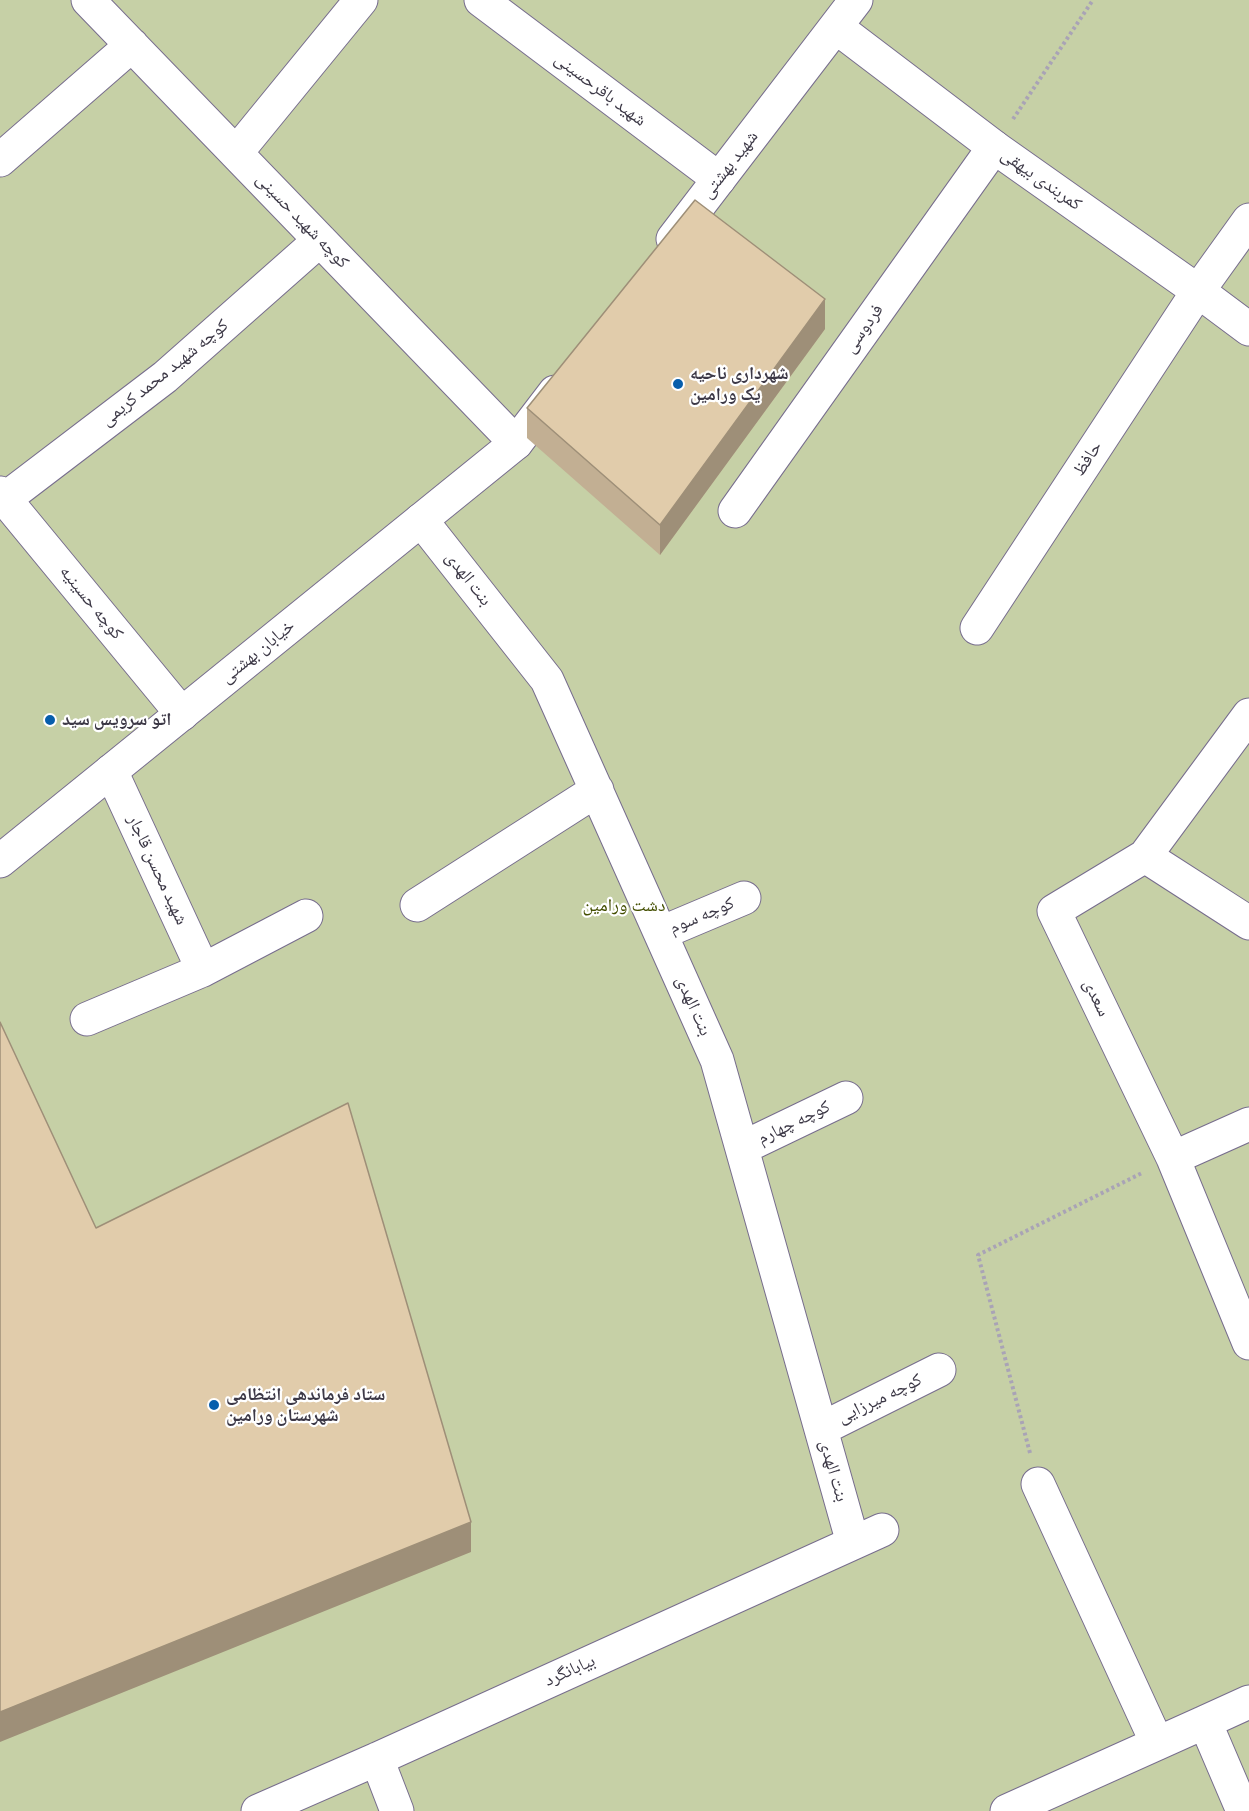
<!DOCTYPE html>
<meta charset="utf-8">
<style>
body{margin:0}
canvas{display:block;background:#ebe4fa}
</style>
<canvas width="1249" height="1811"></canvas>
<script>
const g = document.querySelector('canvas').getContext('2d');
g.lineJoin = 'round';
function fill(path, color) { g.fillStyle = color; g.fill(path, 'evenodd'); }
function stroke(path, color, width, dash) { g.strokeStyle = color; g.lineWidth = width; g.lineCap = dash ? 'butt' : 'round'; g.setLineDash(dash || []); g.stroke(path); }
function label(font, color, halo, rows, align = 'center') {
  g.font = font + ' Signika,"Noto Naskh Arabic",sans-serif'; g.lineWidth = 4.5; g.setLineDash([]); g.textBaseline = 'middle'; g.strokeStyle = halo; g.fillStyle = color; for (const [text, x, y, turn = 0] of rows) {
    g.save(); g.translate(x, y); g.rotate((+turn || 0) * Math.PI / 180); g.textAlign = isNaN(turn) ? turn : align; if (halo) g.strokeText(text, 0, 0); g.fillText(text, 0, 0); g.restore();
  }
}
fill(new Path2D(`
 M0,0H1249V1811H0Z`), '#c6d0a6');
const street = new Path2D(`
 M88,0L516,443
 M481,0L719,179
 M236,153L361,0
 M0,160L132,45
 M0,493L182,714
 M5,499L165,377L320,240
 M735,511L994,147
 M421,520L547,680L717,1060L853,1543
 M977,628L1198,291L1249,220
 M1249,715L1145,856L1054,911L1173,1158L1249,1343
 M111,771L203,970
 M1145,856L1249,923
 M417,905L597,790
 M661,933L744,898
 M87,1019L203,970L306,916
 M742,1148L846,1098
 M1173,1158L1249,1124
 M821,1429L939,1370
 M1038,1484L1157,1743
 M377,1759L397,1811
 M258,1811L377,1759L882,1530`);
const secondary = new Path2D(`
 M836,27L994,147L1198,291L1249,329
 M673,239L856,0
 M0,861L516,443L555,392
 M1007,1811L1205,1722
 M1243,1811L1205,1722L1249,1702`);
stroke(street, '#776d8d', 35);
stroke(secondary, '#776d8d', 35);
stroke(new Path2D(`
 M1013,119L1093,0
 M1030,1453L978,1255L1142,1173`), '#a9a3b6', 4, [3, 3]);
stroke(street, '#fff', 33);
stroke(secondary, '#fff', 33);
fill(new Path2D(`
 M825,329L660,555L527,438V408Z`), '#c2af93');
fill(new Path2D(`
 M825,299V329L660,555V525Z
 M471,1522V1552L0,1742V1712Z`), '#9e8f78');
const building = new Path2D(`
 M695,200L825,299L660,525L527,408Z
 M0,1022L96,1228L348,1103L471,1522L0,1712Z`);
fill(building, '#e1ccab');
stroke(building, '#9e8f78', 1.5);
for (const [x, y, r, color] of [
 [678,384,6,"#075eac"],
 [50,720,6,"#075eac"],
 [214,1405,6,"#075eac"]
]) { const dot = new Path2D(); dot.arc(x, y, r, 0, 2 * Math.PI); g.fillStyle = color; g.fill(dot); stroke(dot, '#fff', 2); }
label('18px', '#3c3846', '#fff', [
 ["شهید باقرحسینی",600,90,37],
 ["شهید بهشتی",730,165,-52],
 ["کمربندی بیهقی",1041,180,35],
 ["کوچه شهید حسینی",302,221,46],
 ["فردوسی",864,329,-55],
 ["کوچه شهید محمد کریمی",165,373,-39],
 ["حافظ",1088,459,-57],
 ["بنت الهدی",468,579,52],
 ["کوچه حسینیه",91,603,51],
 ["خیابان بهشتی",258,652,-39],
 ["شهید محسن قاجار",157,870,65],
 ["کوچه سوم",702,916,-23],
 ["سعدی",1096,998,64],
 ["بنت الهدی",693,1006,66],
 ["کوچه چهارم",794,1123,-26],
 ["کوچه میرزایی",880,1399,-26],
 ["بنت الهدی",833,1471,74],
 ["بیابانگرد",570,1671,-24]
]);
label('bold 18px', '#3c3846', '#fff', [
 ["شهرداری ناحیه",690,374],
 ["یک ورامین",690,395],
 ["اتو سرویس سید",62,720],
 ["ستاد فرماندهی انتظامی",226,1395],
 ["شهرستان ورامین",226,1416]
], 'left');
label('18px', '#434e00', '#fff', [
 ["دشت ورامین",624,906]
]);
</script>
